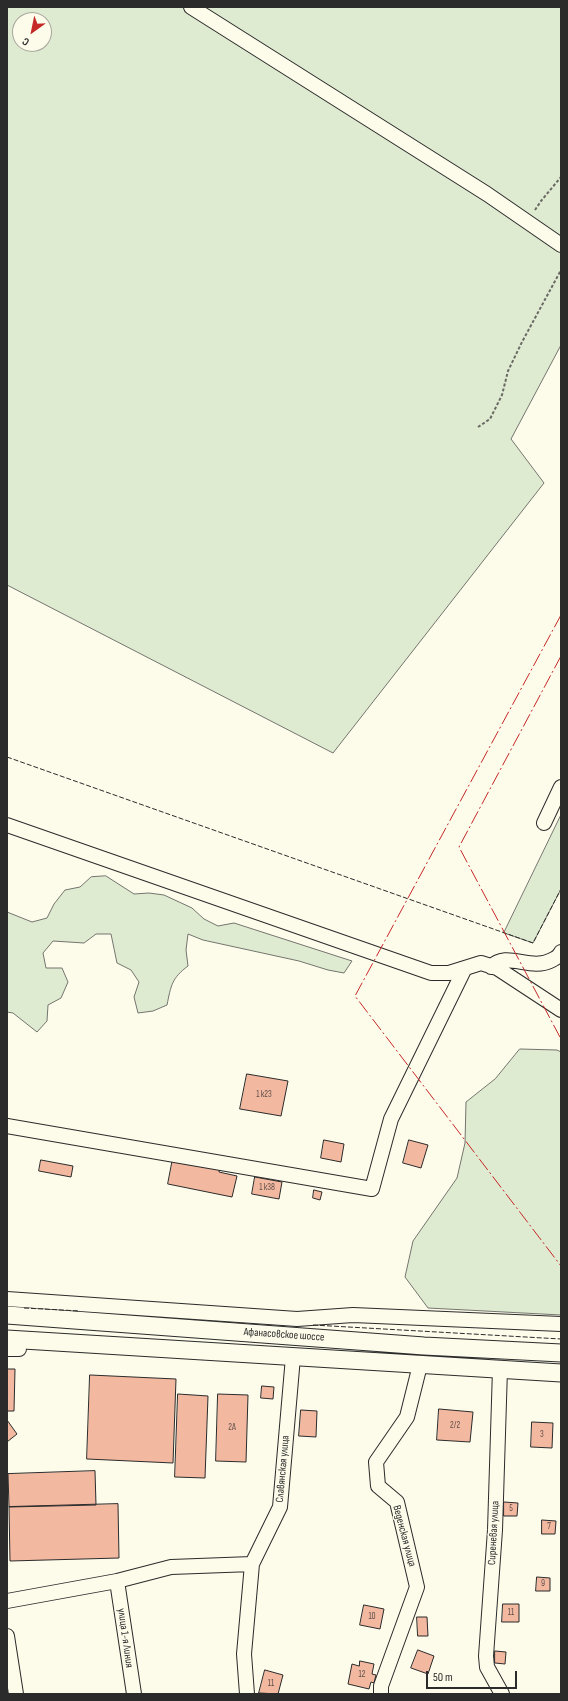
<!DOCTYPE html>
<meta charset="utf-8">
<style>
body{margin:0}
#map{position:relative;width:568px;height:1701px;overflow:hidden;background:#fdfbea;font-family:"Sofia Sans Condensed",sans-serif}
canvas{display:block}
.frame{position:absolute;inset:0;border:8px solid #2b2b2b;pointer-events:none}
.north{position:absolute;left:12px;top:12px;width:40px;height:40px;box-sizing:border-box;background:#fdfbea;border:1px solid #a9a89e;border-radius:50%;rotate:213deg;font-size:11px;font-weight:700;line-height:16px;text-align:center;color:#2b2b2b}
.north::after{content:'';display:block;margin:auto;width:14px;height:18px;background:#c62828;clip-path:polygon(50% 0,100% 100%,50% 72%,0 100%)}
.scale{position:absolute;left:426px;top:1671px;width:91px;height:18px;box-sizing:border-box;border:2px solid #2b2b2b;border-top:0;padding-left:5px;font-size:12px;line-height:14px;white-space:nowrap;color:#2b2b2b;-webkit-text-stroke:3px #fdfbea;paint-order:stroke}
</style>
<div id="map">
<canvas width="568" height="1701"></canvas>
<div class="frame"></div>
<div class="north">С</div>
<div class="scale">50 m</div>
</div>
<script>
const g = document.querySelector('canvas').getContext('2d');
g.lineJoin = 'round';
function fill(path, color) { g.fillStyle = color; g.fill(path, 'evenodd'); }
function stroke(path, color, width, dash) { g.strokeStyle = color; g.lineWidth = width; g.lineCap = dash ? 'butt' : 'round'; g.setLineDash(dash || []); g.stroke(path); }
function label(font, color, halo, rows, align = 'center') {
  g.font = font + ' "Sofia Sans Condensed",sans-serif'; g.lineWidth = 3; g.setLineDash([]); g.textBaseline = 'middle'; g.strokeStyle = halo; g.fillStyle = color; for (const [text, x, y, turn = 0] of rows) {
    g.save(); g.translate(x, y); g.rotate((+turn || 0) * Math.PI / 180); g.textAlign = isNaN(turn) ? turn : align; if (halo) g.strokeText(text, 0, 0); g.fillText(text, 0, 0); g.restore();
  }
}
const green = new Path2D(`
 M7,7H561V345L511,439L544,483L333,753L7,585ZM20,20H44V44H20Z
 M561,815V889L533,943L504,933Z
 M106,876L134,894L149,893L164,895L192,908L204,919L218,926L234,923L352,961L344,973L328,970L299,961L203,940L188,934L186,950L188,966C172,978 171,985 167,1005L153,1011L138,1013L134,997L139,982L131,970L117,963L111,934H96L84,943L53,941L43,953L46,968H62L68,982L61,998L48,1005L47,1021L37,1032L13,1013L7,1012V912L32,922L47,918L54,904L65,890L80,887L91,877Z
 M520,1049L557,1050L561,1052V1315L428,1308L405,1277L413,1241L457,1178L465,1143L466,1102L495,1079Z`);
fill(green, '#deebd1');
stroke(green, '#74746e', 1);
const building = new Path2D(`
 M247,1074L288,1081L281,1116L240,1109Z
 M324,1140L344,1144L341,1162L321,1158Z
 M409,1140L428,1145L421,1168L403,1163Z
 M173,1158L220,1167L219,1172L237,1176L232,1197L168,1184Z
 M41,1160L73,1166L71,1177L39,1171Z
 M255,1177L282,1182L279,1199L252,1194Z
 M314,1190L322,1192L320,1200L313,1198Z
 M7,1369H15L14,1411H7Z
 M90,1375L176,1379L173,1463L87,1459Z
 M262,1386L274,1387L273,1399L261,1398Z
 M178,1394L208,1396L205,1478L175,1477Z
 M218,1394L248,1395L246,1462L216,1461Z
 M439,1409L473,1412L470,1442L437,1440Z
 M301,1410L317,1411L316,1437L299,1436Z
 M7,1420L17,1434L7,1442Z
 M532,1422L553,1423L552,1448L531,1447Z
 M95,1471L96,1505L9,1507L8,1474Z
 M504,1502L518,1503L517,1516H504Z
 M118,1504L119,1558L10,1561L9,1507Z
 M542,1520L556,1521L555,1534H542Z
 M537,1577L550,1578V1591H536Z
 M503,1604H519V1622H502Z
 M364,1605L384,1609L380,1629L360,1625Z
 M417,1617H427L428,1636H418Z
 M418,1650L434,1656L428,1674L411,1668Z
 M495,1651L506,1652L505,1664L495,1663Z
 M360,1661L374,1664L372,1674L376,1675L374,1683L371,1682L369,1689L348,1684L352,1664L359,1666Z
 M265,1670L283,1675L278,1694L259,1693Z`);
fill(building, '#f2b8a0');
stroke(building, '#2b2b2b', 1);
const minor = new Path2D(`
 M191,7L487,194L561,245
 M544,823L561,787
 M7,825L431,973H449L481,963L497,968L561,1010
 M491,967C507,950 530,972 552,960C556,958 559,957 561,952
 M7,1126L372,1189L391,1119L465,968
 M7,1299L297,1319L353,1315L561,1324
 M7,1349H19
 M500,1369L495,1530L486,1656L487,1667L502,1694
 M117,1581L134,1694
 M7,1601L117,1581L171,1567L252,1564
 M7,1636L16,1694
 M247,1694L244,1654L252,1564L280,1507L293,1357
 M381,1694V1686L417,1587L397,1502L378,1486L376,1462L407,1417L420,1365`);
const major = new Path2D(`
 M7,1315L424,1346L561,1353
 M7,1339L561,1373`);
stroke(minor, '#2b2b2b', 16);
stroke(major, '#2b2b2b', 19);
stroke(new Path2D(`
 M535,210L541,201L561,177
 M478,427L490,419L502,395L508,371L522,342L561,270`), '#6a6964', 2, [3, 2]);
stroke(minor, '#fdfbea', 14);
stroke(major, '#fdfbea', 17);
stroke(new Path2D(`
 M7,757L533,943L561,889
 M24,1308L80,1311
 M313,1325L561,1339`), '#2b2b2b', 1, [5, 2]);
stroke(new Path2D(`
 M561,615L355,996L561,1266
 M561,656L459,847L561,1039`), '#c62828', 1, [14, 3, 2, 3]);
label('9px', '#5d4e48', null, [
 ["1 к23",264,1095],
 ["1 к38",267,1188],
 ["2/2",455,1426],
 ["2А",232,1428],
 ["3",542,1435],
 ["5",511,1509],
 ["7",549,1527],
 ["9",543,1584],
 ["11",511,1613],
 ["10",372,1617],
 ["12",362,1675],
 ["11",271,1684]
]);
label('11px', '#2b2b2b', '#fdfbea', [
 ["Афанасовское шоссе",284,1335,4],
 ["Славянская улица",283,1469,-85],
 ["Сиреневая улица",494,1533,-87],
 ["Веденская улица",404,1536,75],
 ["улица 1-я Линия",125,1638,82]
]);
</script>
